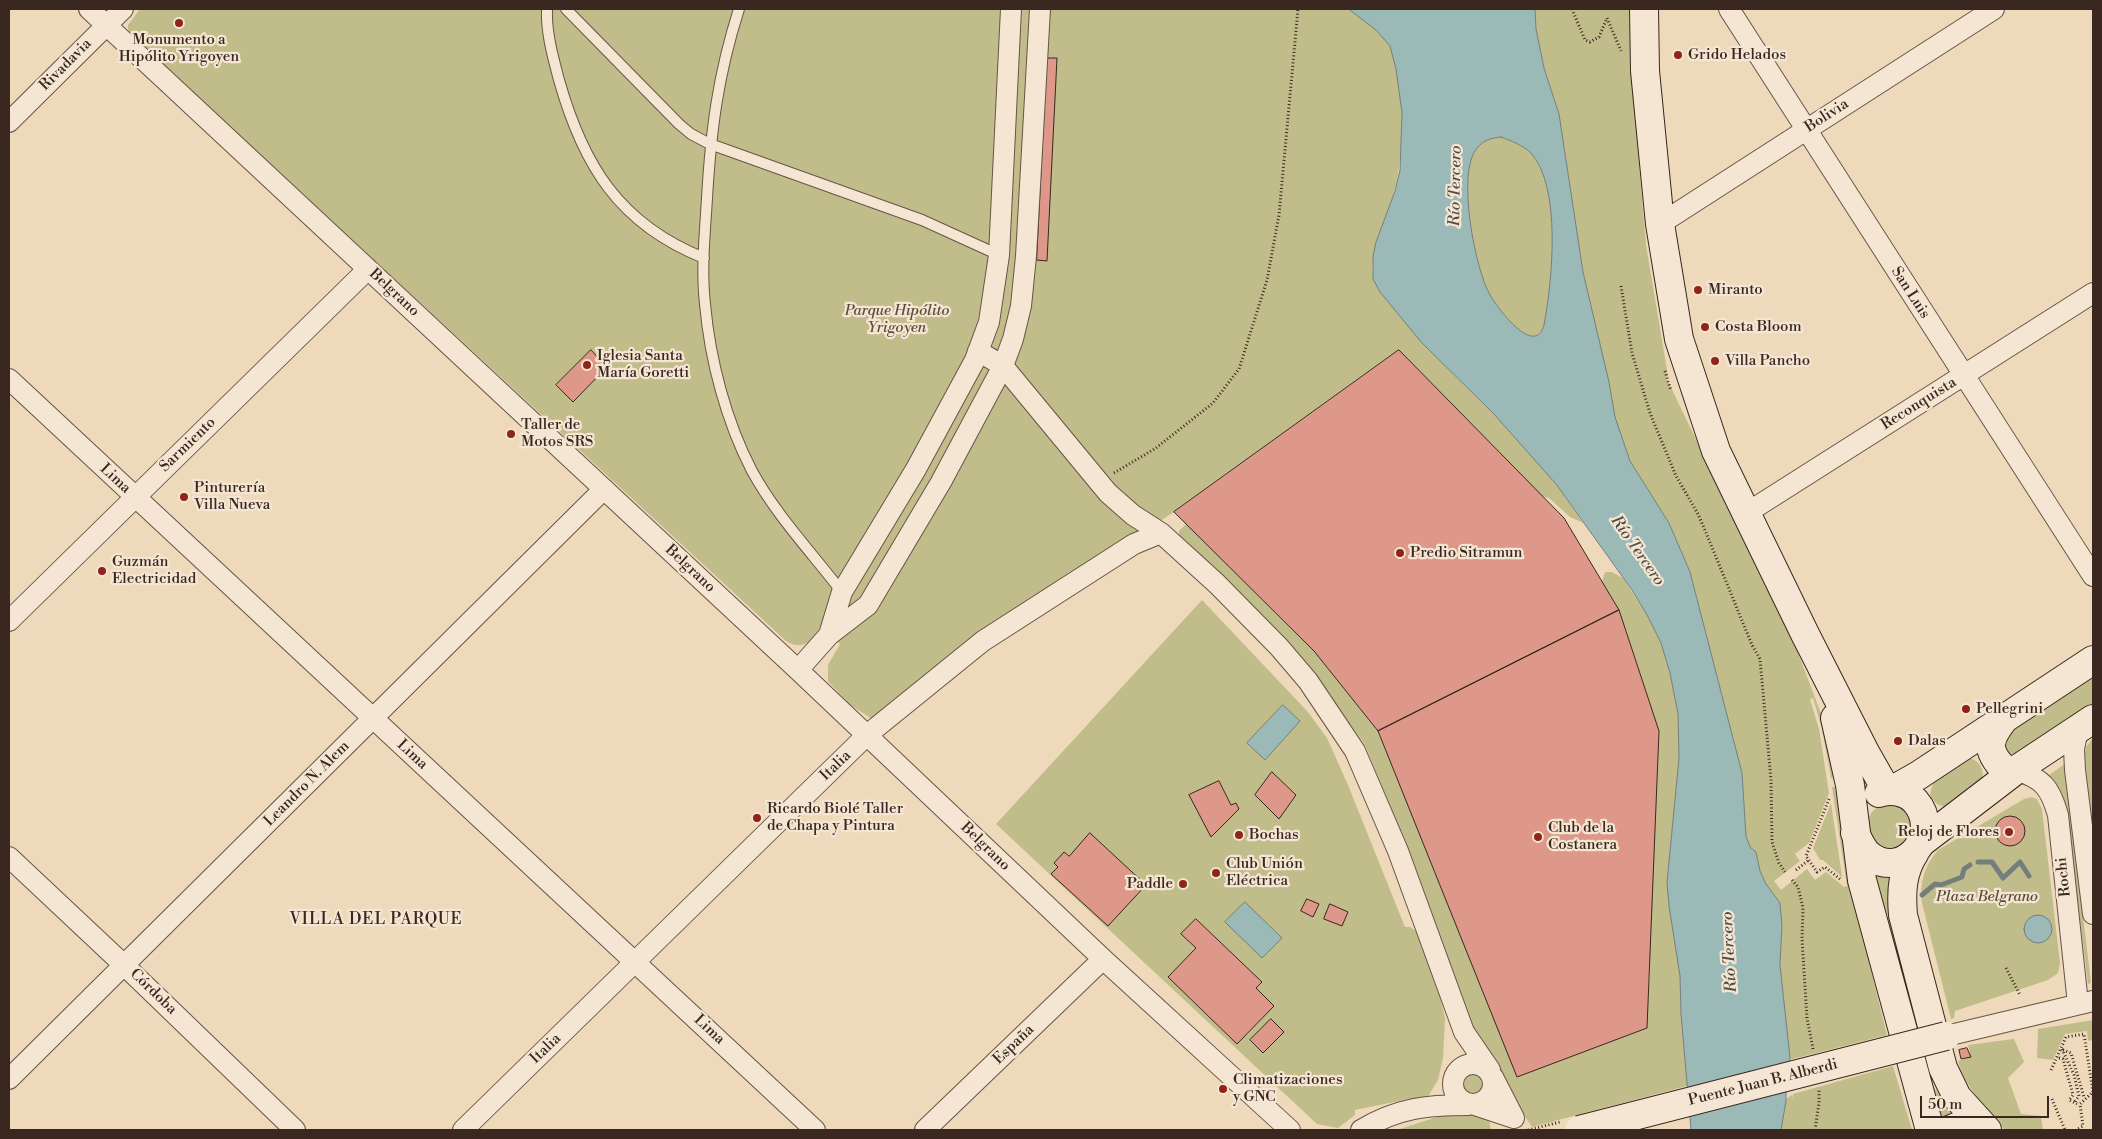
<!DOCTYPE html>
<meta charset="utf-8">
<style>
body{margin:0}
#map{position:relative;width:2102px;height:1139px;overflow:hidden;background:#eed9bb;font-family:"Libre Bodoni",serif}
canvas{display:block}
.frame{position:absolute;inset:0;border:10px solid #3a2720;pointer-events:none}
.scale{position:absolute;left:1920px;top:1096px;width:129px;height:22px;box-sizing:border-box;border:2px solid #3a2720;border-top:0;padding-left:6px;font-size:15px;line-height:18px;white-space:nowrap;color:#3a2720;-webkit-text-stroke:4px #f4e6d3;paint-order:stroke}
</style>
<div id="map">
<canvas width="2102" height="1139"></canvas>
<div class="frame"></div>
<div class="scale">50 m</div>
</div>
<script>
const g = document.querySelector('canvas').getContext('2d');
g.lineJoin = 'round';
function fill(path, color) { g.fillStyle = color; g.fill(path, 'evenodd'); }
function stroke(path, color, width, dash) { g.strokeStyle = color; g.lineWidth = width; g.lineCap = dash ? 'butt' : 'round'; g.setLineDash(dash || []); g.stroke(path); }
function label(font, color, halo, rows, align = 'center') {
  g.font = font + ' "Libre Bodoni",serif'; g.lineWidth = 4.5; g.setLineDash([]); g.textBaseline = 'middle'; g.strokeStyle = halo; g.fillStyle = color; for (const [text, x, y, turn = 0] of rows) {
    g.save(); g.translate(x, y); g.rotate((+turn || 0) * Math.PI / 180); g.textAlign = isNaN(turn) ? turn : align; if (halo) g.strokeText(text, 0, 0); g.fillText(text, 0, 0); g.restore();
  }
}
fill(new Path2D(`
 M140,9H1349C1363,19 1379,30 1389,45C1407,72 1404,161 1394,192C1386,218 1374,242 1372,269L1422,343L1493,413L1526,449L1556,484L1583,523L1570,517L1549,498L1541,496L1399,350L1174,512L983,634L872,719L849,704L828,681V665L840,644L820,627C814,642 802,651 786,641L130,34L128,29V25Z
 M1535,9H1629L1631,69L1646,245L1668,376L1666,377L1796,648L1822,716L1833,778H1831L1822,729L1813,698L1810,699L1819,729L1829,793L1809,843L1795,854L1800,861L1774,881L1781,890L1807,869L1815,880L1826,872L1844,887L1847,886L1832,787H1835L1850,885L1887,1035L1789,1060L1780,965L1782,925L1780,903L1766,884L1760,871L1756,852L1750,847L1746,835L1742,773L1690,572L1669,523L1630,461L1618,432L1583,272L1559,114L1544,68L1536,29Z
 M1501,137C1511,141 1523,145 1531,153C1562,187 1552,283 1544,325C1535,358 1498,309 1490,296C1475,269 1456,172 1477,148C1484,140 1491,138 1501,137Z
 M1187,523L1314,651L1378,731L1456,924L1659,748V731L1619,610L1602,582L1605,572H1612L1623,578L1647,615L1661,643L1670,673L1678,714L1679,758L1667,882L1680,976L1681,1014L1687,1086L1532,1127L1509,1093L1471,1023L1408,849L1364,743L1305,663L1184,541L1179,535V531ZM1650,968L1648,1000L1645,1008L1647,1028L1639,1031L1632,1015L1629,977Z
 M1202,600L1308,712L1327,738L1348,785L1405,927H1410L1422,935L1436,979L1445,1018L1443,1058L1438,1080L1427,1098L1409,1099L1355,1110V1115L1338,1128L1317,1124L996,824Z
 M2093,674V706L2021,753L2013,755L2003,749L2007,729Z
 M2093,738V846L2083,763L2086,747Z
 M1970,758C1980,761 1985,770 1982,781L1948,806C1939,807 1934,803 1930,795L1933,783L1966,759Z
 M2066,763L2069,799L2091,983L2088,984L2066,809L2059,788L2048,776Z
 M2031,797L2037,799L2042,809L2060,963L2058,973L2048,980L1955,1011L1954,1018L1951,1019L1922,903C1919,883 1925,865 1938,850L2024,799Z
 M1831,803L1842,876V877L1823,860H1820L1813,848Z
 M1867 826a22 22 0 1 1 44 0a22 22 0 1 1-44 0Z
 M1875,874H1890L1889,890L1892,916L1928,1071C1934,1093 1940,1094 1952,1110L1951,1113L1939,1118L1936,1116L1888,917L1875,878Z
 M2093,1020V1040L2088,1041L2087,1031L2065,1034L2053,1060L2037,1058L2038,1029Z
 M2014,1039L2024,1062L2008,1078L2021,1114L2041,1116L2043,1130H2005C1987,1110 1965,1087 1958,1061L1971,1057L1968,1045Z
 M1893,1066L1912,1130H1781L1786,1101L1787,1098L1792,1095V1099L1793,1094Z
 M1458 1084a16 16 0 1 1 32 0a16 16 0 1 1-32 0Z
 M1446,1114H1471L1489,1119L1491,1130H1397Z`), '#c0bd8b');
const water = new Path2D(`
 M1349,9H1535L1536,29L1544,68L1559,114L1583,272L1609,382L1615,417L1630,461L1669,523L1690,572L1742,773L1746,836L1750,847L1756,852L1760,871L1766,884L1780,903L1782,925L1780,965L1790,1058L1786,1074V1101L1781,1130H1691L1681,1014L1680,976L1669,906L1667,882L1679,758L1678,714L1670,673L1661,643L1647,615L1632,590L1556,484L1493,413L1422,343L1380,292L1373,279V256L1376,242L1395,191L1400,170L1402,113L1396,69L1390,46L1377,31ZM1501,137C1511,141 1523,145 1531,153C1562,188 1552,282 1544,325C1535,358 1498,309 1490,295C1475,269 1456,172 1477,148C1484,140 1491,138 1501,137Z
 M1283,705L1300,721L1265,760L1247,743Z
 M1245,902L1282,938L1262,958L1225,922Z
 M2024 929a14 14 0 1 1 28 0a14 14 0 1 1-28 0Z`);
fill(water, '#9bb9b7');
stroke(water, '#747f7b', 1);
stroke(new Path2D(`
 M1978,862H1992L2003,878L2020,862L2029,876
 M1922,895L1935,884L1941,885L1962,877L1964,869L1970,865`), '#747f7b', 5);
const building = new Path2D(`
 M1047,58H1057L1047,261L1037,260Z
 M591,350L607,367L573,402L556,385Z
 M1399,350L1564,518L1619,610L1378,731L1314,651L1174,512Z
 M1619,610L1659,731L1647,1028L1517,1077L1378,731Z
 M1272,772L1296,795L1279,819L1255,795Z
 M1219,781L1231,805L1236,803L1239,809L1211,837L1189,795Z
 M1995 831a15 15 0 1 1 30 0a15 15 0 1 1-30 0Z
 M1090,833L1146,885L1108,926L1051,874L1058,867L1054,863L1064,852L1069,856Z
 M1307,899L1319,904L1313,917L1301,911Z
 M1330,904L1348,912L1342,926L1324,919Z
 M1196,919L1262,982L1256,988L1274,1006L1237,1044L1168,977L1196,948L1181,934Z
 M1271,1019L1284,1032L1263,1053L1250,1040Z
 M1967,1048L1971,1057L1961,1059L1959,1050Z`);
fill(building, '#dd988a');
stroke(building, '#3a2720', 1);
const lane = new Path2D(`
 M547,9C546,33 553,57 559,80C583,165 619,224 704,258
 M566,9L679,124L691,134L710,144L922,220L999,255
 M739,9C718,75 711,129 707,198C705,233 701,269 705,304C710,360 726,421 752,471C776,515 812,553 842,592`);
const street = new Path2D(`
 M89,9L798,670L1103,959L1290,1130
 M1729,9L2093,576
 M9,122L123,9
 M1660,224L1994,9
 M978,351L1003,366L1108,493L1133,515L1161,533L1217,584L1279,647L1308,681L1355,751L1398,851L1464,1032L1490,1070
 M9,379L815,1130
 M1745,514L2093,293
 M9,621L368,269
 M829,635L842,592L916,469L975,360L989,322L999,255L1011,9
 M798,670L829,635L868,605L941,482L1003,366L1013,339L1021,306L1026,256L1040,9
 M2078,729L2074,749L2075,770L2093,914
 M2016,770C2043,779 2050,787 2058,815L2078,1004
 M9,857L125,966L295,1130
 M1946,1036L2093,1001
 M1453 1084a20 20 0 1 1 40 0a20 20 0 1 1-40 0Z
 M9,1079L604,489
 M1475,1105L1514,1118L1493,1077
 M463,1130L867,735L983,641L1134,544L1161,533
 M925,1130L1103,959
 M1361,1130C1397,1108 1427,1105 1469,1105`);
const secondary = new Path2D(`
 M1644,9L1645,71L1660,224L1679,339L1716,451L1805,634L1866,754L1887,791
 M1835,718L1850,785L1862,880L1930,1130
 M2004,719C1988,740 1985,750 2005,770H2016
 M1891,791L1919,775L2093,660
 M1855,833C1859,841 1863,851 1870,856C1903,881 1944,834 1915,801C1906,791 1891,789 1879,793
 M1922,842L2016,770L2093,719
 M1915,852C1902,872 1901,891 1903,915L1943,1068L1957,1097L1987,1130
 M1949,1130L1963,1124L1987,1130`);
stroke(lane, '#675447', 12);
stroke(street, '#675447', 22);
stroke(secondary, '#3a2720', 30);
stroke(new Path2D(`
 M1572,9L1585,40L1590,42L1599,37L1607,18L1621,51
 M1621,286L1632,353L1650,413L1676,476L1698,514L1707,535L1752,645L1760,659L1771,780L1772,842L1779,863L1785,872
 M1665,371L1671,391
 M1114,473L1156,448L1213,403L1239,369L1267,280L1279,215L1298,9
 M1829,799L1806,856L1817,872L1825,867L1840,879
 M1796,870L1809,860
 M1792,880L1798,887L1803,908L1802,939L1807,1018L1813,1049
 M2006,968L2020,995
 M2062,1049L2074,1075L2079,1096L2074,1103
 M2063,1050L2071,1053L2084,1097
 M2059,1058L2063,1059L2073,1095L2069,1100L2077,1104
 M2051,1070L2066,1037L2084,1034L2093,1092L2080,1104L2083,1126L2076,1130
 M2052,1099L2065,1130
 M1815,1130L1819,1103V1089`), '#3a2720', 3, [1, 2.5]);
stroke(lane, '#f4e6d3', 10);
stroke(street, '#f4e6d3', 20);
stroke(secondary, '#f4e6d3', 28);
const secondaryBridge = new Path2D(`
 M1579,1130L1946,1036`);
stroke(secondaryBridge, '#3a2720', 30, []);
stroke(new Path2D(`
 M1528,1130L1560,1122`), '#3a2720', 3, [1, 2.5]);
stroke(secondaryBridge, '#f4e6d3', 28);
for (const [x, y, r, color] of [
 [179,23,5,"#8f2418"],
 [1678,55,5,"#8f2418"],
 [1698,290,5,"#8f2418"],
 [1705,327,5,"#8f2418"],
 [1715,361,5,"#8f2418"],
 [587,365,5,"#8f2418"],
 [511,434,5,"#8f2418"],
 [184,497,5,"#8f2418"],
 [1400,553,5,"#8f2418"],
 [102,571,5,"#8f2418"],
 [1966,709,5,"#8f2418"],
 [1898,741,5,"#8f2418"],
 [757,818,5,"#8f2418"],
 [2009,832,5,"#8f2418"],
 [1239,835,5,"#8f2418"],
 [1538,837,5,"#8f2418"],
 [1216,873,5,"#8f2418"],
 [1183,884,5,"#8f2418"],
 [1223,1089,5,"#8f2418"]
]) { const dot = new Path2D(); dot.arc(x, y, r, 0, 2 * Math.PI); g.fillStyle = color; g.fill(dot); stroke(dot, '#f4e6d3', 2); }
label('15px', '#3a2720', '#f4e6d3', [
 ["Monumento a",179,40,"center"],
 ["Hipólito Yrigoyen",179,57,"center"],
 ["Grido Helados",1688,55],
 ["Miranto",1708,290],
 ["Costa Bloom",1715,327],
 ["Iglesia Santa",597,356],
 ["María Goretti",597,373],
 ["Villa Pancho",1725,361],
 ["Taller de",521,425],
 ["Motos SRS",521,442],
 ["Pinturería",194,488],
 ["Villa Nueva",194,505],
 ["Predio Sitramun",1410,553],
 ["Guzmán",112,562],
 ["Electricidad",112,579],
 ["Pellegrini",1976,709],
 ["Dalas",1908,741],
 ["Ricardo Biolé Taller",767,809],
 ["de Chapa y Pintura",767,826],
 ["Club de la",1548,828],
 ["Costanera",1548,845],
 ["Reloj de Flores",1999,832,"right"],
 ["Bochas",1249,835],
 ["Club Unión",1226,864],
 ["Eléctrica",1226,881],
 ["Paddle",1173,884,"right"],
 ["Climatizaciones",1233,1080],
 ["y GNC",1233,1097]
], 'left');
label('15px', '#3a2720', '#f4e6d3', [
 ["Rivadavia",66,65,-45],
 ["Bolivia",1827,116,-33],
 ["Belgrano",394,293,43],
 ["San Luis",1910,293,57],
 ["Reconquista",1919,404,-32],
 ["Sarmiento",188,445,-44],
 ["Lima",115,479,43],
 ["Belgrano",690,569,43],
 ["Lima",412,755,43],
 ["Italia",836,766,-44],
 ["Leandro N. Alem",307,784,-45],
 ["Belgrano",985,847,44],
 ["Rochi",2064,877,-96],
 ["Córdoba",153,992,44],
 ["Lima",709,1030,43],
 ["España",1014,1045,-44],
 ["Italia",546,1049,-44],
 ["Puente Juan B. Alberdi",1763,1083,-14]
]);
label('italic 15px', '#5c4c3b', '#f4e6d3', [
 ["Parque Hipólito",897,311],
 ["Yrigoyen",897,328],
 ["Plaza Belgrano",1987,897]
]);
label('italic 16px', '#524c46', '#f4e6d3', [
 ["Río Tercero",1456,186,-89],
 ["Río Tercero",1637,551,55],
 ["Río Tercero",1730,952,-93]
]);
g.letterSpacing = '1px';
label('16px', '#3a2720', '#f4e6d3', [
 ["VILLA DEL PARQUE",376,920]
]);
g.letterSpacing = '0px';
</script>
